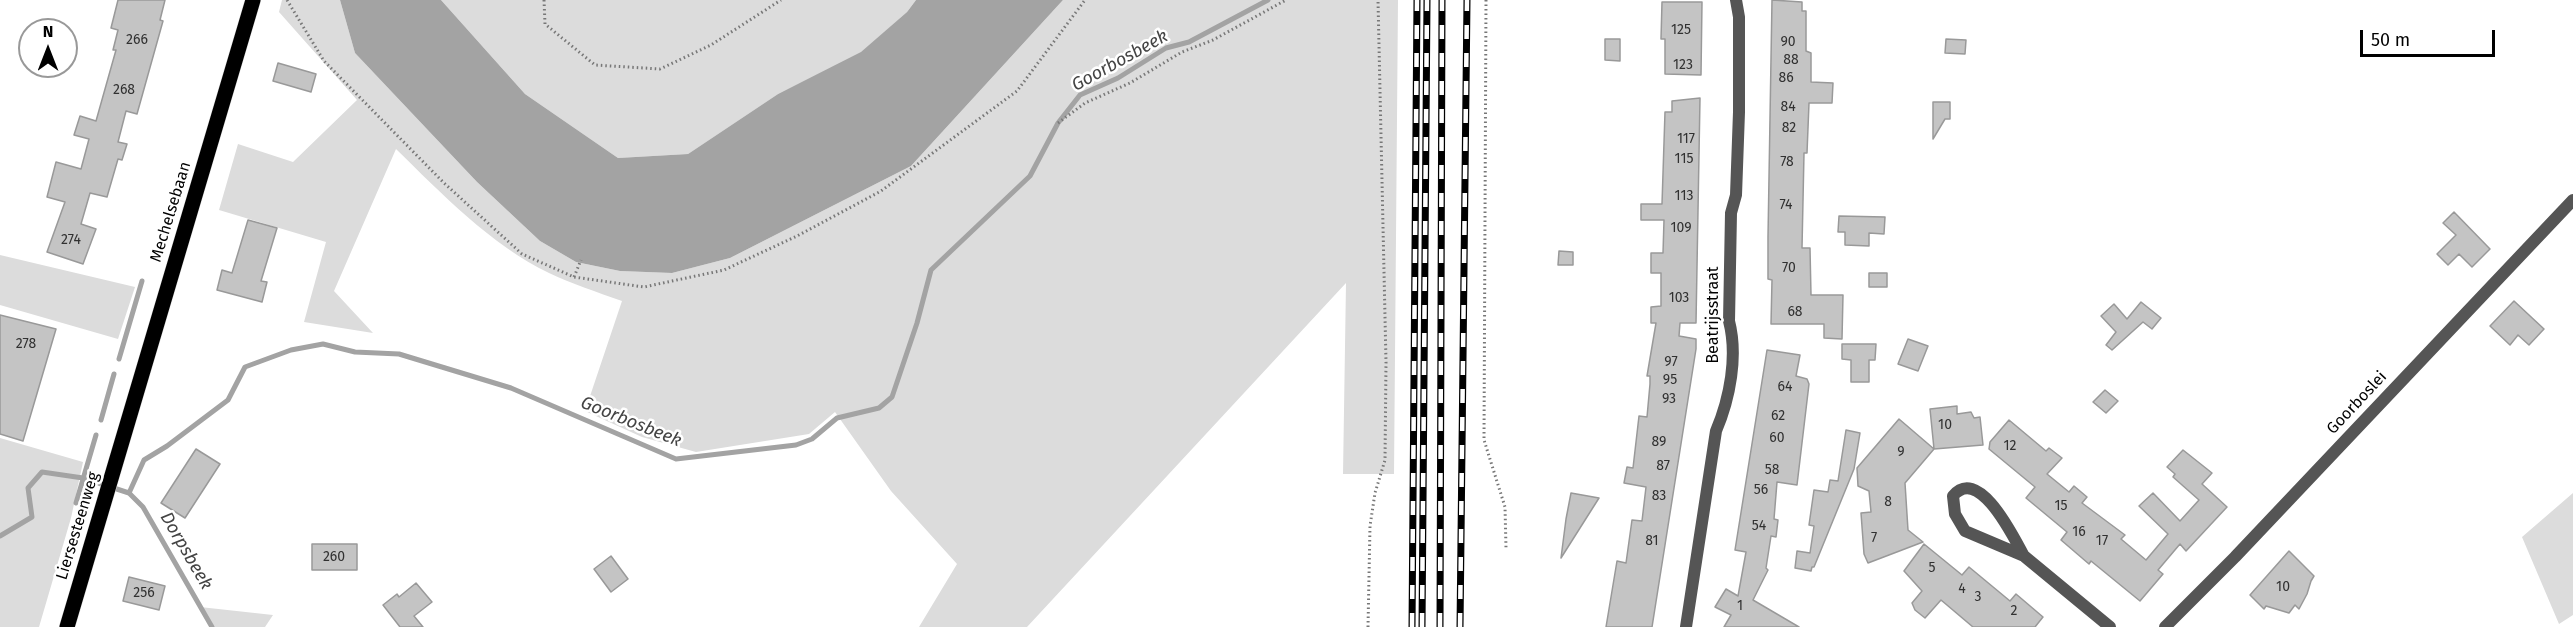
<!DOCTYPE html>
<style>
body{margin:0}
#map{position:relative;width:2573px;height:627px;overflow:hidden;background:#fff;font-family:"Fira Sans",sans-serif}
canvas{display:block}
.north{position:absolute;left:18px;top:18px;width:60px;height:60px;box-sizing:border-box;background:#fff;border:2px solid #999;border-radius:50%;rotate:0deg;font-size:16px;font-weight:700;line-height:24px;text-align:center;color:#000}
.north::after{content:'';display:block;margin:auto;width:21px;height:27px;background:#000;clip-path:polygon(50% 0,100% 100%,50% 72%,0 100%)}
.scale{position:absolute;left:2360px;top:30px;width:135px;height:27px;box-sizing:border-box;border:3px solid #000;border-top:0;padding-left:8px;font-size:18px;line-height:21px;white-space:nowrap;color:#000;-webkit-text-stroke:4px #fff;paint-order:stroke}
</style>
<div id="map">
<canvas width="2573" height="627"></canvas>
<div class="north">N</div>
<div class="scale">50 m</div>
</div>
<script>
const g = document.querySelector('canvas').getContext('2d');
g.lineJoin = 'round';
function fill(path, color) { g.fillStyle = color; g.fill(path, 'evenodd'); }
function stroke(path, color, width, dash) { g.strokeStyle = color; g.lineWidth = width; g.lineCap = dash ? 'butt' : 'round'; g.setLineDash(dash || []); g.stroke(path); }
function label(font, color, halo, rows, align = 'center') {
  g.font = font + ' "Fira Sans",sans-serif'; g.lineWidth = 5; g.setLineDash([]); g.textBaseline = 'middle'; g.strokeStyle = halo; g.fillStyle = color; for (const [text, x, y, turn = 0] of rows) {
    g.save(); g.translate(x, y); g.rotate((+turn || 0) * Math.PI / 180); g.textAlign = isNaN(turn) ? turn : align; if (halo) g.strokeText(text, 0, 0); g.fillText(text, 0, 0); g.restore();
  }
}
fill(new Path2D(`
 M282,0H340L355,53L477,182L540,241L576,262L620,271L672,273L730,258L911,166L1063,0H1398L1394,474H1343L1346,283L1027,627H919L957,564L891,491L835,412L809,434L696,452L642,437L585,411L622,301C597,292 572,284 549,273C491,245 441,193 396,149L334,291L373,333L304,322L326,242L219,210L238,144L293,162L357,100L279,12Z
 M441,0H916L907,12L861,53L778,94L688,154L618,158L525,94Z
 M0,255L135,287L118,339L0,305Z
 M0,438L83,462L71,518L39,627H0Z
 M2573,493V615L2559,624L2522,537Z
 M200,607L273,615L265,627H211Z`), '#dcdcdc');
fill(new Path2D(`
 M340,0H441L525,94L618,158L688,154L778,94L861,52L907,12L916,0H1063L911,166L730,258L672,273L620,271L576,262L540,241L477,182L355,53Z`), '#a3a3a3');
stroke(new Path2D(`
 M119,359L142,281
 M101,420L114,374
 M129,493L143,507L212,627
 M76,503L96,435
 M0,536L32,517L28,488L42,472L83,478L129,493L144,460L167,446L228,400L245,367L291,350L323,344L355,352L399,354L511,388L676,459L796,445L812,439L837,418L879,408L892,397L917,323L931,270L1030,176L1058,123L1080,95L1118,78L1166,48L1189,42L1268,0`), '#a3a3a3', 5);
const building = new Path2D(`
 M118,0H165L160,20L163,21L137,114L126,111L118,142L127,144L122,160L118,159L107,197L90,193L81,224L96,229L83,264L47,252L65,202L47,197L56,162L81,169L89,139L74,135L80,116L96,121L116,50H113L118,30L111,28Z
 M1772,0L1802,2V11H1806V51L1811,53V82L1833,83L1832,103H1809L1807,153H1804L1802,248H1810L1811,295H1843L1842,339L1824,338V324H1771L1772,280L1768,279V237Z
 M1662,2H1702L1701,75L1665,74V39H1661Z
 M1605,39H1620V61L1605,60Z
 M1946,39L1966,40L1965,54L1945,53Z
 M278,63L316,74L311,92L273,81Z
 M1700,98L1696,323H1680L1679,336L1696,339V349L1652,627H1606L1617,561L1626,563L1632,520L1642,521L1646,487L1624,483L1627,467L1633,468L1639,416L1647,417L1650,384V376H1647L1656,323H1651V307L1661,306V273H1651V253H1663L1664,220H1641V204H1662L1665,112H1672V101Z
 M1933,102H1950V119H1945L1933,139Z
 M2454,212L2490,249L2472,267L2459,254L2448,265L2437,254L2456,235L2443,223Z
 M1839,216L1885,217L1884,234L1869,233V246L1845,245V232H1838Z
 M248,220L277,228L261,281L267,282L262,302L217,290L222,270L232,273Z
 M1559,251L1573,252V265H1558Z
 M1869,273H1887V287H1869Z
 M2514,301L2544,329L2529,345L2518,335L2510,345L2490,326Z
 M2141,302L2161,318L2152,329L2143,322L2112,350L2106,345L2116,332L2101,316L2114,304L2127,319Z
 M0,315L56,329L23,441L0,434Z
 M1908,339L1928,346L1918,371L1898,364Z
 M1842,344H1876L1875,360H1869V382H1851V360L1842,359Z
 M1767,350L1800,355L1796,376L1807,379L1809,384L1797,485L1777,482L1774,519L1778,520L1776,537L1771,536L1766,568L1768,570L1753,600L1799,627H1724L1731,615L1715,607L1726,589L1738,596L1746,552L1735,550Z
 M2105,390L2118,401L2106,413L2093,402Z
 M1957,406V414L1971,412L1974,418L1980,417L1983,445L1934,449L1930,409Z
 M1899,419L1934,449L1905,483L1908,530L1923,542L1868,563L1864,554L1861,513L1871,512L1869,491L1858,486L1857,468Z
 M2009,420L2046,451L2049,448L2062,458L2047,474L2069,492L2074,486L2087,497L2082,503L2125,535L2121,539L2146,560L2168,534L2139,506L2153,493L2180,521L2199,500L2173,477L2175,474L2167,467L2183,450L2212,473L2202,484L2227,507L2186,551L2180,544L2158,570L2163,574L2140,601L2091,561L2089,564L2061,540L2067,532L2026,498L2035,487L1989,449L1990,442Z
 M1846,430L1860,433L1854,469L1814,567H1812L1811,571L1795,568L1797,551L1810,553L1814,526L1809,525L1814,490L1828,492L1830,480L1838,481Z
 M196,449L220,464L185,518L161,503Z
 M1571,493L1599,498L1561,558L1566,519Z
 M312,544H357V570H312Z
 M1924,544L1962,575L1969,567L2010,601L2016,594L2043,617L2035,627H1973L1941,600L1925,618L1915,610L1912,603L1922,591L1904,571Z
 M2289,551L2314,576L2311,581L2307,594L2299,609L2295,605L2289,613L2266,606L2264,609L2250,595Z
 M611,556L628,579L611,592L594,569Z
 M129,577L165,586L159,610L123,601Z
 M416,583L432,602L414,616L423,627H400L383,605L397,594L399,597Z`);
fill(building, '#c4c4c4');
stroke(building, '#999', 1.5);
const primary = new Path2D(`
 M67,627L253,0`);
stroke(primary, '#dbdbdb', 16);
stroke(new Path2D(`
 M287,0L324,61L444,183L522,254L574,277L644,287L724,270L797,236L881,191L1017,91L1085,0
 M544,0L545,24L595,65L660,69L711,45L781,0
 M1486,0L1484,440L1505,507L1506,548
 M1058,123L1085,103L1130,83L1182,52L1213,40L1286,0
 M574,277L581,260
 M1368,627L1370,526L1375,493L1385,460L1386,362L1378,0`), '#777', 3, [1.5, 3]);
stroke(new Path2D(`
 M2024,556C2015,540 1979,464 1953,496L1955,514L1965,531L2024,556L2110,627
 M1686,627L1716,431C1730,398 1738,356 1729,321L1731,213L1736,195L1739,112V17L1736,0
 M2165,627L2235,557L2573,200`), '#555', 12);
stroke(primary, '#000', 15);
const rail = new Path2D(`
 M1412,627L1417,0
 M1422,627L1427,0
 M1440,627L1442,0
 M1460,627L1467,0`);
stroke(rail, '#000', 7);
stroke(rail, '#fff', 4.5, [14]);
label('14px', '#313131', null, [
 ["125",1681,30],
 ["266",137,40],
 ["90",1788,42],
 ["88",1791,60],
 ["123",1683,65],
 ["86",1786,78],
 ["268",124,90],
 ["84",1788,107],
 ["82",1789,128],
 ["117",1686,139],
 ["115",1684,159],
 ["78",1787,162],
 ["113",1684,196],
 ["74",1786,205],
 ["109",1681,228],
 ["274",71,240],
 ["70",1789,268],
 ["103",1679,298],
 ["68",1795,312],
 ["278",26,344],
 ["97",1671,362],
 ["95",1670,380],
 ["64",1785,387],
 ["93",1669,399],
 ["62",1778,416],
 ["10",1945,425],
 ["60",1777,438],
 ["89",1659,442],
 ["12",2010,446],
 ["9",1901,452],
 ["87",1663,466],
 ["58",1772,470],
 ["56",1761,490],
 ["83",1659,496],
 ["8",1888,502],
 ["15",2061,506],
 ["54",1759,526],
 ["16",2079,532],
 ["7",1874,538],
 ["81",1652,541],
 ["17",2102,541],
 ["260",334,557],
 ["5",1932,568],
 ["10",2283,587],
 ["4",1962,589],
 ["256",144,593],
 ["3",1978,597],
 ["1",1740,606],
 ["2",2014,611]
]);
label('16px', '#000', '#fff', [
 ["Mechelsebaan",171,212,-73],
 ["Beatrijsstraat",1714,315,-90],
 ["Goorboslei",2357,403,-47],
 ["Liersesteenweg",78,526,-73]
]);
label('italic 18px', '#444', '#fff', [
 ["Goorbosbeek",1120,61,-29],
 ["Goorbosbeek",631,422,22],
 ["Dorpsbeek",186,551,60]
]);
</script>
